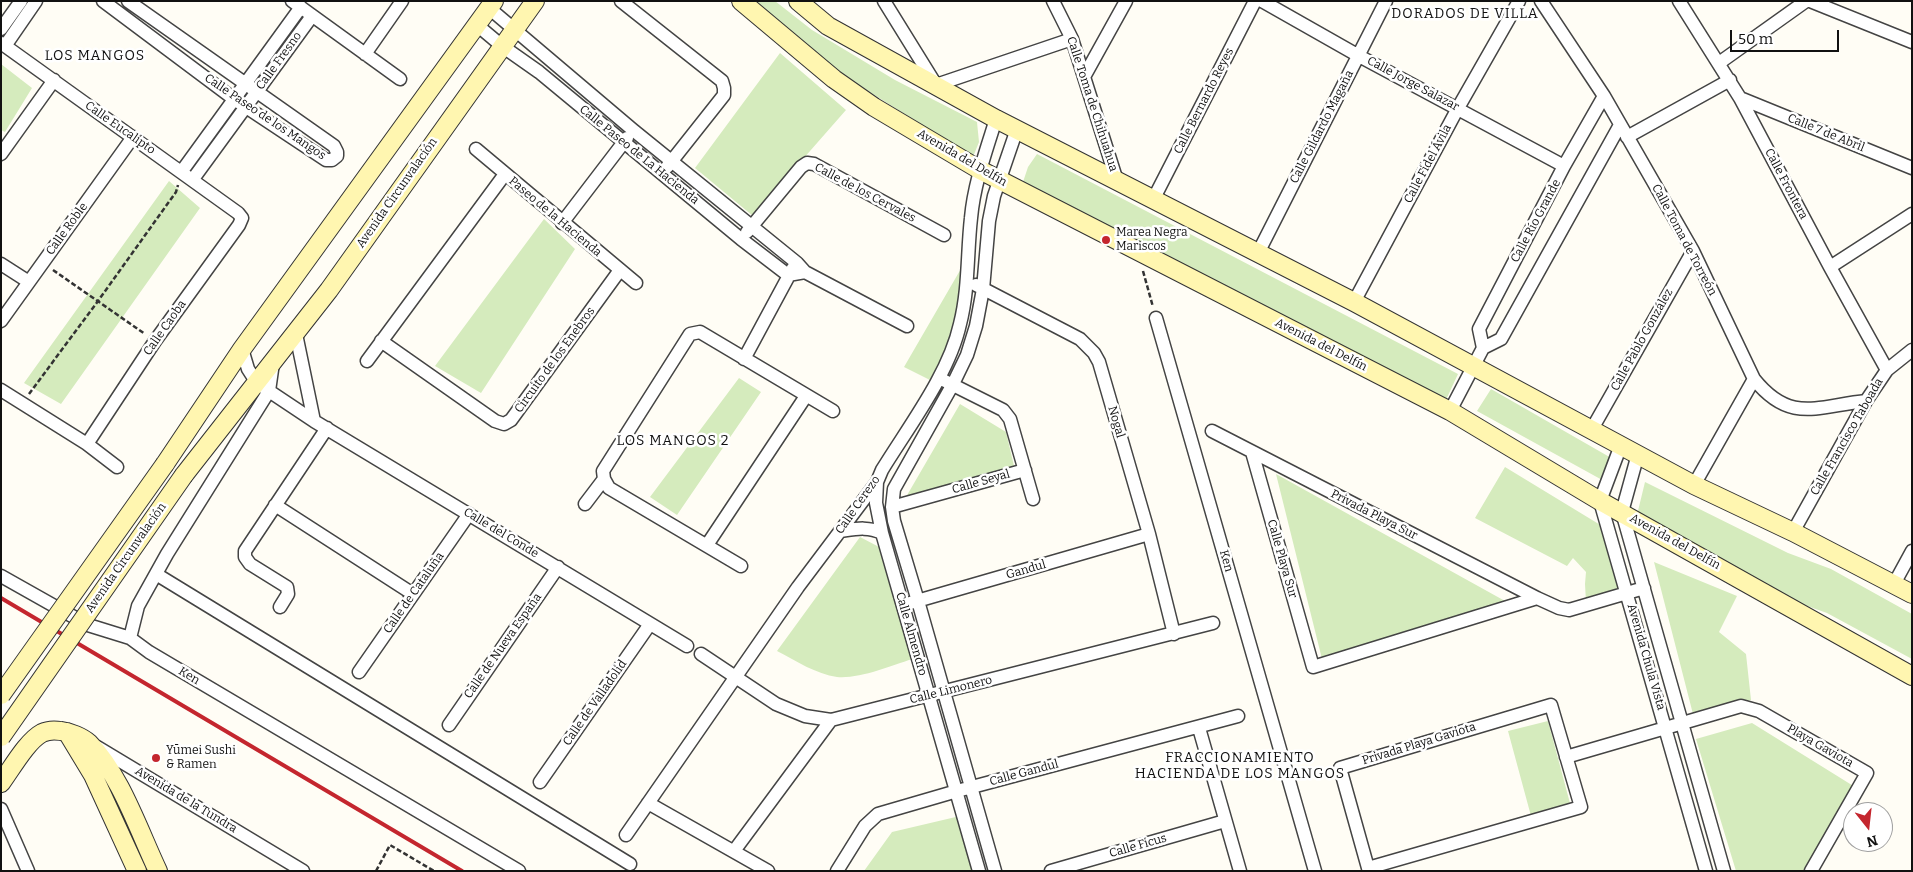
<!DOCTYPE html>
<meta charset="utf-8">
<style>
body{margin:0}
#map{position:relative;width:1913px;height:872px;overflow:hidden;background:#fffdf5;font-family:Bitter,serif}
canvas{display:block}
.frame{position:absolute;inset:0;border:2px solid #111;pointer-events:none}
.north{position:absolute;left:1843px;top:802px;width:50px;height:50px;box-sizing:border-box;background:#fff;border:1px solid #a0a0a0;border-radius:50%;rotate:164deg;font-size:14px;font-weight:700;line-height:20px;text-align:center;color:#111}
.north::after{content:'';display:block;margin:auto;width:18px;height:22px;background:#c4262e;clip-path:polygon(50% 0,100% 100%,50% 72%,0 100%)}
.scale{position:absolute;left:1730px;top:30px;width:109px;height:22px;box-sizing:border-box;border:2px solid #111;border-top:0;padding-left:6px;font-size:15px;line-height:18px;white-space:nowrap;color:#111;-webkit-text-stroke:4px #fff;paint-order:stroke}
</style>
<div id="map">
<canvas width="1913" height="872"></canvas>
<div class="frame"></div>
<div class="north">N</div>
<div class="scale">50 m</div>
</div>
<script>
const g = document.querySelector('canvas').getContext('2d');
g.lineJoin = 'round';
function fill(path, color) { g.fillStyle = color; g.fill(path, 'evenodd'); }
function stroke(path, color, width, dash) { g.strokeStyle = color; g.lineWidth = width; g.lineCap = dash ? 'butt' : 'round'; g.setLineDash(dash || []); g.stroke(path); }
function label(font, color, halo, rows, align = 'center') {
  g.font = font + ' Bitter,serif'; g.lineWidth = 5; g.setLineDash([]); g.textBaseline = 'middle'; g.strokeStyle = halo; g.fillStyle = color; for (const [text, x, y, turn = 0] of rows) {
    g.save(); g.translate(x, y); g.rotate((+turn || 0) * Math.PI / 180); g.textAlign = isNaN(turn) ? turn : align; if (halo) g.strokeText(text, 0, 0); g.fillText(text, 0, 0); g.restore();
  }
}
fill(new Path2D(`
 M752,1H775L812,30L895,80L977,122L979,142L973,157L841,74Z
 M780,53L846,110L753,216L695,168Z
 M1,64L32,88L5,132L1,130Z
 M1037,154L1458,374L1445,402L1023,182L1028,167Z
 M169,181L200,208L61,404L24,383Z
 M544,219L575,249L481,393L435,366Z
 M962,267L953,345L932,381L904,367Z
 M739,378L761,392L677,515L650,497Z
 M1491,389L1613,459L1604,481L1477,411Z
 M960,404L1006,432L1014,466L906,497Z
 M1505,467L1602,526L1620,587L1586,602L1585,584L1586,572L1573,558L1567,566L1475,518Z
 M1276,474L1505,601L1322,659Z
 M1645,482L1788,553L1831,569L1912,614V659L1827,613L1773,594L1637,515Z
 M860,537L881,548L912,659C891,666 859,679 837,677C816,674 796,661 777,651Z
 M1654,562L1737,596L1719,632L1746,654L1751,700L1694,718Z
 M1548,721L1571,807L1531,816L1508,731Z
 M1752,723L1855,787L1807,871H1736L1696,739Z
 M960,816L975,871H864L892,832Z`), '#d5ebbd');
const street = new Path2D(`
 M103,1L234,99L326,160H332L337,156V152L334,146L128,1
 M292,1L400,79
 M621,1L722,81L724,88V95L667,167
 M884,1L936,85L1072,39
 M1053,1L1072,39L1117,181
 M1262,1L1359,56L1564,166
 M1541,1L1604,96L1693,251L1754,379C1790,424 1817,406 1866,401
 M1679,1L1740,98L1830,267L1887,370
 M1810,1L1912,42
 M489,8L633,130L797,263L805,272L907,326
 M477,25L502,46L539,72L741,239L788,275L805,272
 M1,29L21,1
 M1,43L238,213L242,218L239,225L155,341L87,444
 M5,46L36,1
 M365,54L402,1
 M1719,63L1806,1
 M1085,75L1126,1
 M1740,98L1912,168
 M1627,137L1730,80
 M476,149L636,283
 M1,154L54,80
 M182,171L301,7
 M193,179L312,16
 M1153,200L1255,1
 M562,223L627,138
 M747,232L801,167L807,163L814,164L944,235
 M1258,253L1386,1
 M1,264L29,282
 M1830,267L1912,214
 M976,285L1080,339L1094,353L1099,362L1149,534L1174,634
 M1354,302L1458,108L1519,1
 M1156,318L1315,871
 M1,321L133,137
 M296,334L314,421
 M381,341L495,421L504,424L511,420L620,270
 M1483,348L1479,329L1564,166L1604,96
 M242,349L248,369L257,383L314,421L687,646
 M744,359L793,268
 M367,361L505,174
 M273,363L269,391L167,554L138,606L130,638L149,652L519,871
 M945,381L1003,410L1010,419L1033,499
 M1,390L87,444L117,467
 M1450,411L1483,348L1501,339L1620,125
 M1592,429L1693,251
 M1212,431L1537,598L1559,608L1569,610L1644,588
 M1621,445L1600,501L1706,871
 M1252,452L1313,667L1537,598
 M1638,454L1622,512L1724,871
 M877,482L876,503L882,533L979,871
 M1694,485L1754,379
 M585,504L604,479
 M275,505L413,594
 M892,507L1025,470
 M840,531C855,529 868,526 882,533
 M1793,532L1866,401L1887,370L1912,350
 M707,545L806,396
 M741,566L609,488L604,479L603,471L690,334L700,332L833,411
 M156,574L630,864
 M1,576L88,625L130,638
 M1894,584L1912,551
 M910,603L1149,534
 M280,607L288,594L287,587L250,564L245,557V551L327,428
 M701,654L776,704L805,716L831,720L1213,623
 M359,672L469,514
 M1551,705L1581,807L1368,868L1340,768Z
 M449,725L558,567
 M1199,728L1240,871
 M97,747L303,871
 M1566,757L1741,706L1759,711L1867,773L1811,871
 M540,782L650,624
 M648,803L768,871
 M1,809L28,871
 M626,835L798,587L877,482L882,470C909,426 949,374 960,324C969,289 967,253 971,218C974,184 986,151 996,119
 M734,851L831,720
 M837,871L865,826L878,814L957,791L1238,716
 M995,871L918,601L894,521L892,507L894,489L953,384L967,355L976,326L983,289L989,221L994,196L1017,129
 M1051,871L1225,821`);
const secondary = new Path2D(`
 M741,1L834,79L874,107L980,170L1450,411L1600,501L1912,676
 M798,1L828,26L996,119L1354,302L1694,485L1793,532L1912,594
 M165,464L242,349L494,1
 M184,475L329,290L535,1
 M67,732L93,775L137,871
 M1,783C12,768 27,741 42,733C48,730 55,730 61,731C70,732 82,737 89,743C120,774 139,831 158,871`);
stroke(street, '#444', 15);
stroke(secondary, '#333', 20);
stroke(new Path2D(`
 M53,270L145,334
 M1143,271L1153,307
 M29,394L98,301L176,192L178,185
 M376,871L390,845L434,871`), '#333', 2.5, [5, 2.5]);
stroke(street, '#fff', 12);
stroke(secondary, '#fff6b0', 18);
stroke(new Path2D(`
 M1,598L462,871`), '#c4262e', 4);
const secondaryBridge = new Path2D(`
 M1,695L165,464
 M1,737L184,475`);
stroke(secondaryBridge, '#333', 20, []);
stroke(secondaryBridge, '#fff6b0', 18);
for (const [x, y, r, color] of [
 [1106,240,5,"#c4262e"],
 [156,758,5,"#c4262e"]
]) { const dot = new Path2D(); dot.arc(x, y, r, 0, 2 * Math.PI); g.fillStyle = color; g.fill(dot); stroke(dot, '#fff', 2); }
label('12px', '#111', '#fff', [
 ["Calle Fresno",279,61,-54],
 ["Calle Jorge Salazar",1413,84,28],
 ["Calle Bernardo Reyes",1204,101,-63],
 ["Calle Toma de Chihuahua",1092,104,72],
 ["Calle Paseo de los Mangos",265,117,34],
 ["Calle Gildardo Magaña",1322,127,-63],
 ["Calle Eucalipto",120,128,35],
 ["Calle 7 de Abril",1826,133,22],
 ["Calle Paseo de La Hacienda",639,155,39],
 ["Avenida del Delfín",962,158,30],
 ["Calle Fidel Ávila",1428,164,-62],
 ["Calle Frontera",1786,184,62],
 ["Avenida Circunvalación",397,193,-55],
 ["Calle de los Cervales",865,193,28],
 ["Paseo de la Hacienda",555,217,40],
 ["Calle Río Grande",1536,221,-62],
 ["Calle Roble",67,229,-54],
 ["Calle Toma de Torreón",1684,240,62],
 ["Calle Caoba",165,328,-55],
 ["Calle Pablo González",1642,340,-61],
 ["Avenida del Delfín",1321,345,27],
 ["Circuito de los Enebros",555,360,-54],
 ["Nogal",1116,422,74],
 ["Calle Francisco Taboada",1847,437,-60],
 ["Calle Seyal",981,482,-16],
 ["Calle Cerezo",858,505,-55],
 ["Privada Playa Sur",1374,515,27],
 ["Calle del Conde",501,533,31],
 ["Avenida del Delfín",1675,542,29],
 ["Avenida Circunvalación",126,558,-55],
 ["Calle Playa Sur",1282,559,74],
 ["Ken",1226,561,74],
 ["Gandul",1026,570,-16],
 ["Calle de Cataluña",414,593,-55],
 ["Calle Almendro",911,634,74],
 ["Calle de Nueva España",503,646,-55],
 ["Avenida Chula Vista",1646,657,74],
 ["Ken",189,676,31],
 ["Calle Limonero",951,690,-14],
 ["Calle de Valladolid",595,703,-55],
 ["Privada Playa Gaviota",1419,744,-17],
 ["Playa Gaviota",1820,746,30],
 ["Calle Gandul",1024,773,-15],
 ["Avenida de la Tundra",186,800,31],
 ["Calle Ficus",1138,846,-16]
]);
label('12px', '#111', '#fff', [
 ["Marea Negra",1116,233],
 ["Mariscos",1116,247],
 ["Yūmei Sushi",166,751],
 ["& Ramen",166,765]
], 'left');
g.letterSpacing = '1px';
label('14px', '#111', '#fff', [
 ["DORADOS DE VILLA",1465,14],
 ["LOS MANGOS",95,56],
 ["LOS MANGOS 2",673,441],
 ["FRACCIONAMIENTO",1240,758],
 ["HACIENDA DE LOS MANGOS",1240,774]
]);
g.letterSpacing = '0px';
</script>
